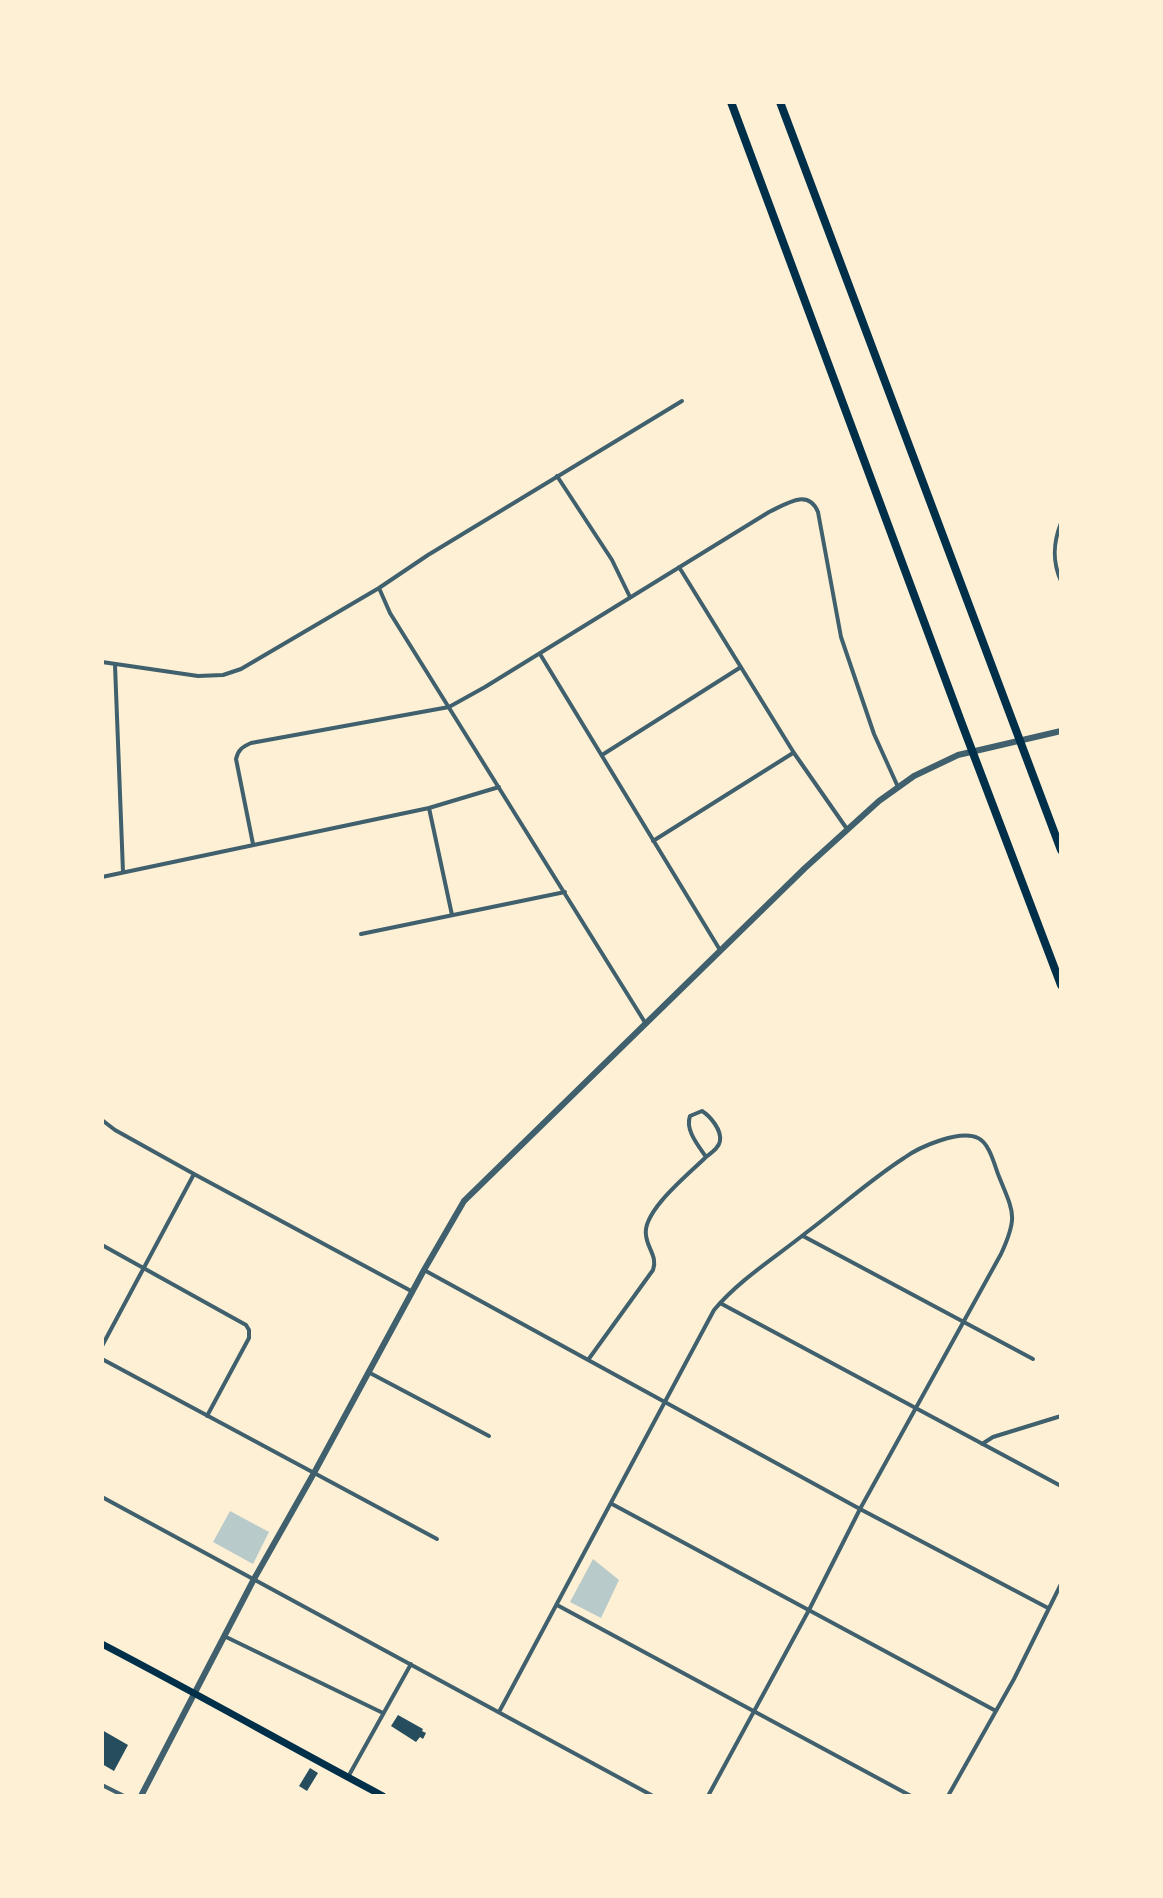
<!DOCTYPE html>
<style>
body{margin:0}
#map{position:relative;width:1163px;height:1898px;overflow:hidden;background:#fdf0d5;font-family:"Sofia Sans Condensed",sans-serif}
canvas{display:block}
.frame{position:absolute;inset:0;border:104px solid #fdf0d5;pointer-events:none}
</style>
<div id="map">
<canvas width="1163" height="1898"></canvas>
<div class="frame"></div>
</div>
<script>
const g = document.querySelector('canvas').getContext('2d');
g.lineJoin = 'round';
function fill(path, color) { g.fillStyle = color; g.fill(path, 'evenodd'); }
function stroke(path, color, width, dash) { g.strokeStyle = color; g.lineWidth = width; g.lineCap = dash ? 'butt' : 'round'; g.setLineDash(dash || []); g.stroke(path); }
fill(new Path2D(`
 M230,1511L269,1532L253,1564L213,1542Z
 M593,1559L619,1580L601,1618L570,1602Z`), '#b9caca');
fill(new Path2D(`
 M398,1715L423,1729L422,1731L426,1733L423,1739L420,1737L416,1742L391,1726Z
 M102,1730L128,1745L114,1771L102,1764Z
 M310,1768L318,1773L307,1791L299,1786Z`), '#264d5e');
stroke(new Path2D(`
 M557,476L612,560L630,597
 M1061,523C1053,543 1052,561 1061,581
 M679,567L794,753L847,829
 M379,588L390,613L646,1024
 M540,654L720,950
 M102,662L198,676L223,675L241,669L379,588L428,555L682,401
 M115,665L123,872
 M602,755L741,667
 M429,808L452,915
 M653,841L793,753
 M253,844L236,759C238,750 242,747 251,743L449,707L485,687L769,512C786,504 808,488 818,512L841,637L874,734L898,787
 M102,877L429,808L499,787
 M361,934L565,892
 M702,1111C710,1116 722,1130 720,1141C719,1148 711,1153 706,1157C698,1145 685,1130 690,1116Z
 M102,1120L115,1130L194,1174L413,1292
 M803,1236L1033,1359
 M102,1245L246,1325L249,1330V1338L207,1416
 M424,1270L860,1509L1048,1608
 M720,1303L1061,1486
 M102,1346L194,1174
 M102,1359L437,1539
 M588,1360L653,1270C658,1257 647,1248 646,1235C642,1211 690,1173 706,1157
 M370,1373L489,1436
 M982,1444L993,1437L1061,1416
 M102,1497L653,1796
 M612,1504L996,1711
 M557,1605L911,1796
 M224,1636L383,1713
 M499,1712L714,1310C740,1279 776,1257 807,1232C839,1208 870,1180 904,1158C919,1147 960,1129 978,1138C989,1143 994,1163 998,1174C1013,1212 1019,1215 1001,1254L860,1509L809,1610L708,1796
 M348,1777L411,1664
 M102,1785L124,1796
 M948,1796L1014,1679L1061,1584`), '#3f606c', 4);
stroke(new Path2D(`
 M141,1796L254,1579L314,1473L424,1270L464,1201L805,868L879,801L914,776L958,755L1061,731`), '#3f606c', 6);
stroke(new Path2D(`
 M102,1644C196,1693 289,1746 383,1796`), '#003049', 7);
stroke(new Path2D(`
 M731,102L962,724L1061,985
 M780,102L1061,850`), '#003049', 8);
</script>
